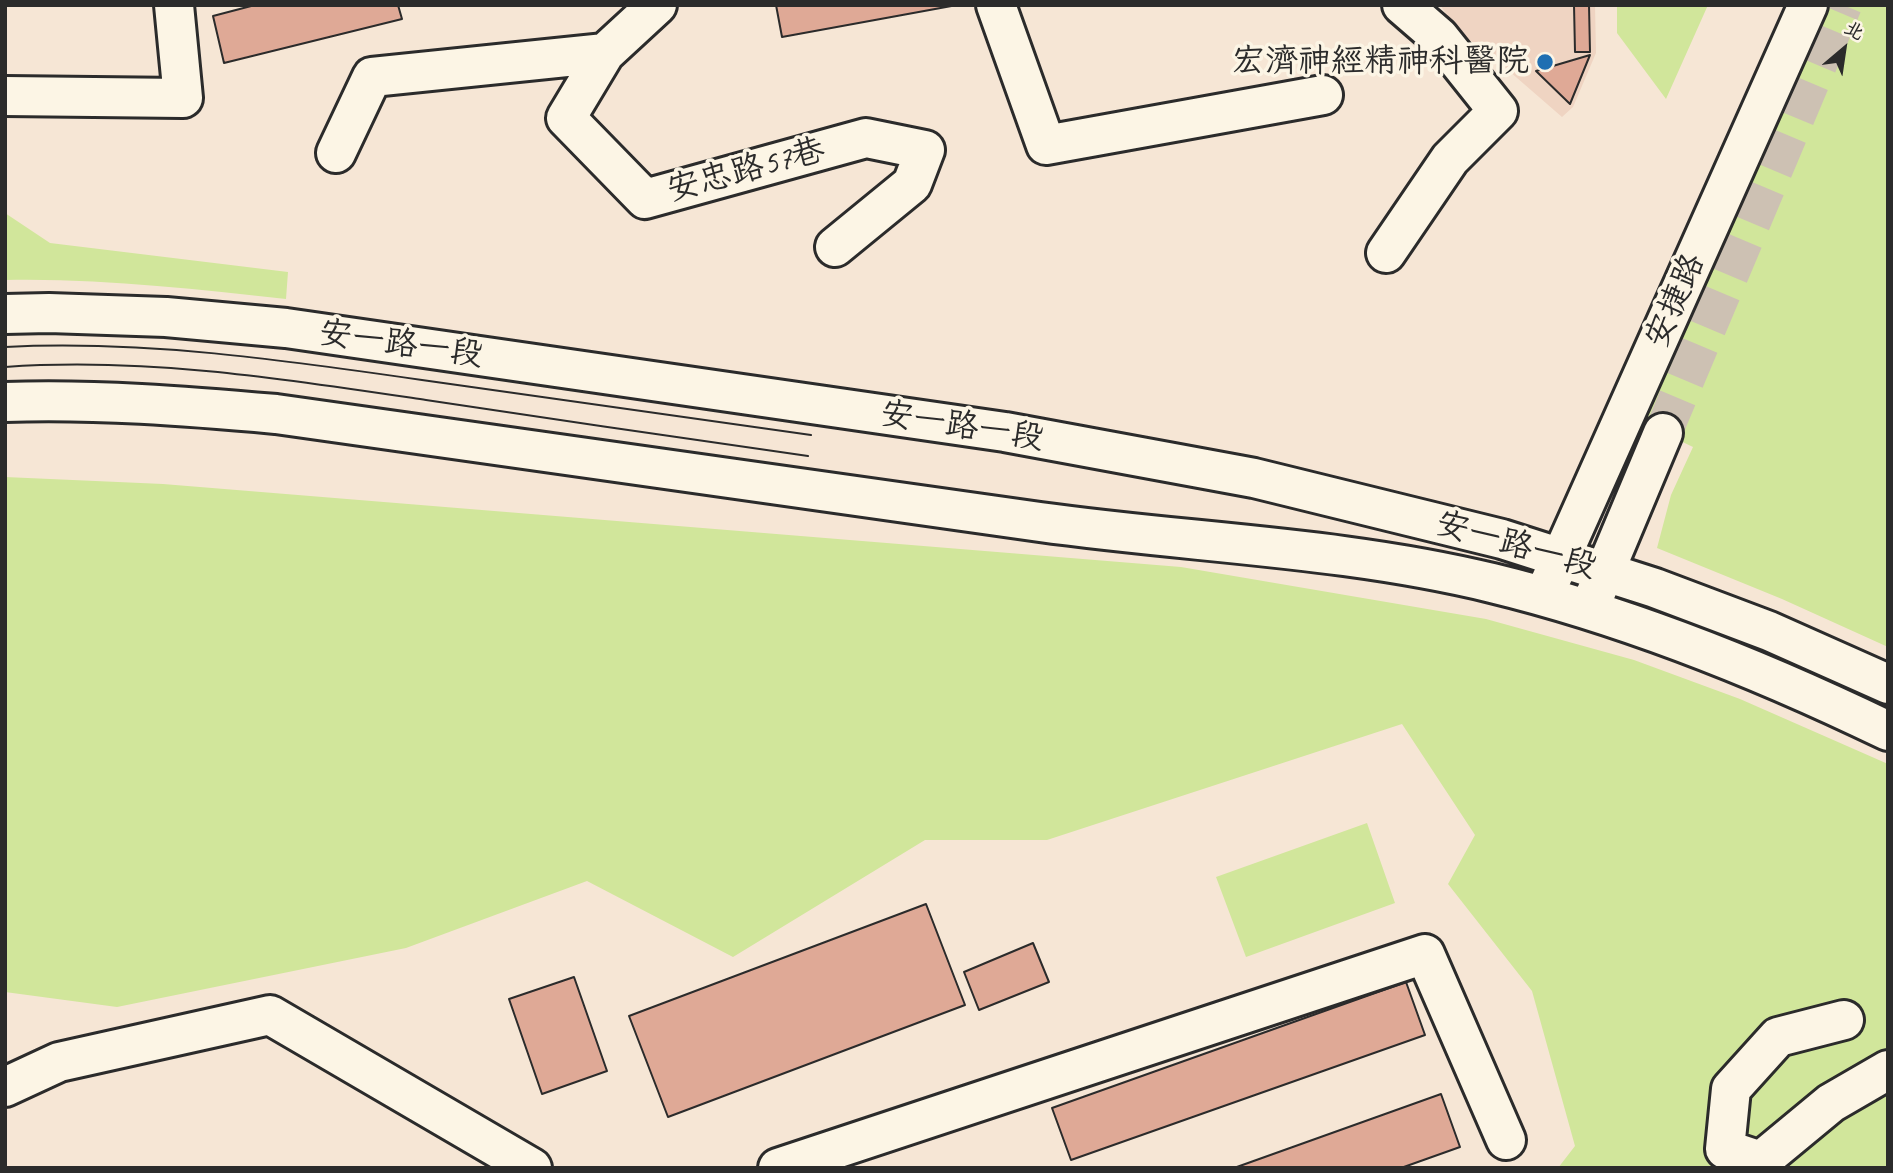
<!DOCTYPE html>
<meta charset="utf-8">
<style>
body{margin:0}
#map{position:relative;width:1893px;height:1173px;overflow:hidden;background:#f6e6d5;font-family:Caveat,"LXGW WenKai TC",sans-serif}
canvas{display:block}
.frame{position:absolute;inset:0;border:7px solid #2b2b2b;pointer-events:none}
.north{position:absolute;left:1809px;top:14px;width:70px;height:70px;-webkit-text-stroke:5px #fcf5e5;paint-order:stroke;rotate:29deg;font-size:19px;font-weight:700;line-height:28px;text-align:center;color:#2b2b2b}
.north::after{content:'';display:block;margin:auto;width:24px;height:32px;background:#2b2b2b;clip-path:polygon(50% 0,100% 100%,50% 72%,0 100%)}
</style>
<div id="map">
<canvas width="1893" height="1173"></canvas>
<div class="frame"></div>
<div class="north">北</div>
</div>
<script>
const g = document.querySelector('canvas').getContext('2d');
g.lineJoin = 'round';
function fill(path, color) { g.fillStyle = color; g.fill(path, 'evenodd'); }
function stroke(path, color, width, dash) { g.strokeStyle = color; g.lineWidth = width; g.lineCap = dash ? 'butt' : 'round'; g.setLineDash(dash || []); g.stroke(path); }
function label(font, color, halo, rows, align = 'center') {
  g.font = font + ' Caveat,"LXGW WenKai TC",sans-serif'; g.lineWidth = 7; g.setLineDash([]); g.textBaseline = 'middle'; g.strokeStyle = halo; g.fillStyle = color; for (const [text, x, y, turn = 0] of rows) {
    g.save(); g.translate(x, y); g.rotate((+turn || 0) * Math.PI / 180); g.textAlign = isNaN(turn) ? turn : align; if (halo) g.strokeText(text, 0, 0); g.fillText(text, 0, 0); g.restore();
  }
}
fill(new Path2D(`
 M1440,5H1595L1596,53L1573,107L1562,117L1509,71L1458,31Z`), '#efd4c2');
fill(new Path2D(`
 M1617,5H1708L1666,99L1617,33Z
 M1821,5H1888V647L1782,599L1657,548L1671,495L1693,447L1643,423Z
 M5,213L50,243L288,272L286,299C193,289 99,278 5,280Z
 M5,477L163,484L1181,567L1486,619L1634,660L1740,699L1888,764V1168H1558L1575,1146L1532,991L1448,884L1475,835L1402,724L1047,840H925L733,957L587,881L406,948L117,1007L5,992Z
 M1367,823L1395,903L1246,957L1216,877Z`), '#d1e69b');
const building = new Path2D(`
 M255,5H398L402,19L224,63L213,16Z
 M776,5H957L782,37Z
 M1574,5H1589L1590,52H1575Z
 M1590,55L1570,104L1536,71Z
 M926,904L965,1005L668,1117L629,1016Z
 M1033,943L1049,982L979,1010L964,972Z
 M574,977L607,1071L542,1094L509,999Z
 M1406,982L1425,1035L1071,1160L1052,1108Z
 M1441,1094L1460,1147L1401,1168H1234Z`);
fill(building, '#dfa996');
stroke(building, '#2b2b2b', 2);
stroke(new Path2D(`
 M1663,433L1843,5`), '#cdc1b3', 38, [38, 19]);
const minor = new Path2D(`
 M657,5L605,53L566,118L645,199L866,138L925,150L912,184L835,247
 M996,5L1046,145L1323,95
 M5,96L183,98L174,5
 M336,153L372,77L605,53
 M1386,253L1450,159L1498,111L1439,37L1402,5
 M5,314L49,313L166,317L286,328L1005,432L1254,478L1502,539L1655,588L1769,631L1888,684
 M5,402C96,399 186,406 276,414C531,450 785,486 1040,522C1191,543 1344,547 1492,583C1628,616 1762,670 1888,731
 M1550,582L1808,5
 M1595,595L1663,433
 M1844,1020L1778,1037L1731,1089L1725,1149L1761,1161L1831,1103L1888,1070
 M5,1087L59,1062L270,1015L532,1168
 M778,1168L1425,954L1506,1140`);
stroke(minor, '#2b2b2b', 44);
stroke(minor, '#fcf5e5', 38);
stroke(new Path2D(`
 M5,347C145,340 284,360 422,380C552,398 681,417 811,435
 M5,367C147,357 286,379 426,400C553,419 681,438 808,456`), '#2b2b2b', 2);
for (const [x, y, r, color] of [
 [1545,62,9,"#1f6fb2"]
]) { const dot = new Path2D(); dot.arc(x, y, r, 0, 2 * Math.PI); g.fillStyle = color; g.fill(dot); stroke(dot, '#fcf5e5', 2.5); }
label('33px', '#2b2b2b', '#fcf5e5', [
 ["宏濟神經精神科醫院",1529,62]
], 'right');
label('33px', '#2b2b2b', '#fcf5e5', [
 ["安忠路57巷",746,171,-15],
 ["安捷路",1676,301,-66],
 ["安一路一段",401,345,8],
 ["安一路一段",962,427,9],
 ["安一路一段",1516,546,16]
]);
</script>
